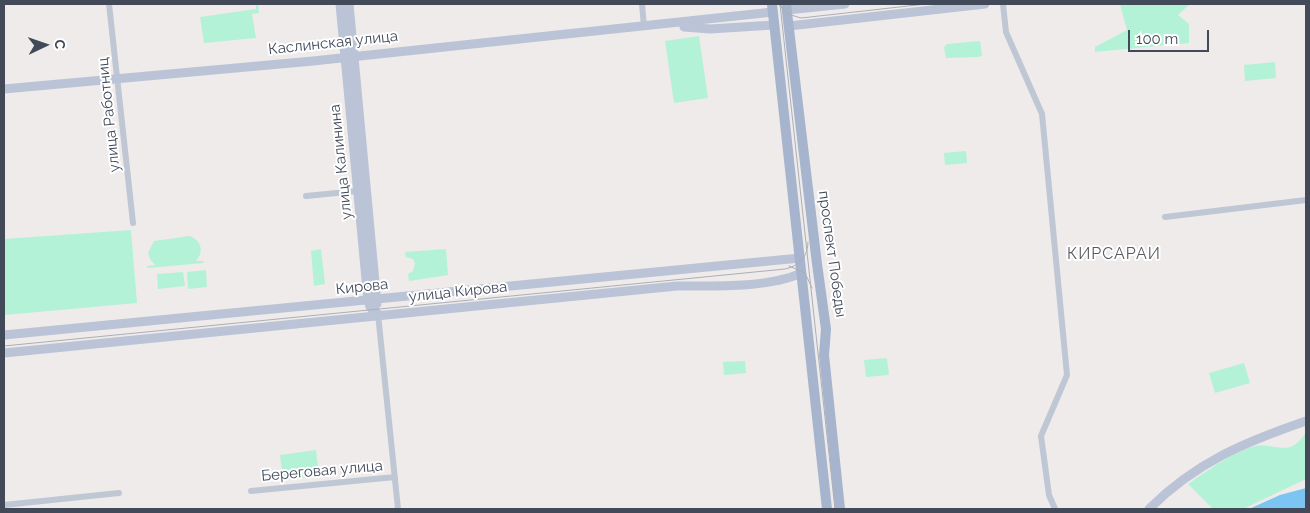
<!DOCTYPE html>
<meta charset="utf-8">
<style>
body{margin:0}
#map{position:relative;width:1310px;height:513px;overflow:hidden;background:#eeebea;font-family:Raleway,sans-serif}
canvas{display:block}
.frame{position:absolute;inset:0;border:5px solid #424a5a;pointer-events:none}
.north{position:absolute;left:20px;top:20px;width:50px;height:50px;-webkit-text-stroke:4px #fff;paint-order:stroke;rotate:87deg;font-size:14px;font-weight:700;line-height:20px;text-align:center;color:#424a5a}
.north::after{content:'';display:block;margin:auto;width:18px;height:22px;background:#424a5a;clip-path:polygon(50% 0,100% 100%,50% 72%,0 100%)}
.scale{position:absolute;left:1128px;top:30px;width:81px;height:22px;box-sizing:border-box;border:2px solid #424a5a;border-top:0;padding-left:6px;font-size:15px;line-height:18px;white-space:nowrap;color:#424a5a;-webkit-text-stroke:4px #fff;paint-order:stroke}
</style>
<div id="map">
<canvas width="1310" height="513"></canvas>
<div class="frame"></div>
<div class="north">С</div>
<div class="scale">100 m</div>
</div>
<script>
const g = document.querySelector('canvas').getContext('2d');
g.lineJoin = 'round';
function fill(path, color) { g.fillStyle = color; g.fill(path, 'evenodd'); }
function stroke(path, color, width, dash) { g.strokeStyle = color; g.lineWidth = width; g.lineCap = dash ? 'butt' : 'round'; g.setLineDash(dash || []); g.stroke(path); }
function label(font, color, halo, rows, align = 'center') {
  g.font = font + ' Raleway,sans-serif'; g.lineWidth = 4; g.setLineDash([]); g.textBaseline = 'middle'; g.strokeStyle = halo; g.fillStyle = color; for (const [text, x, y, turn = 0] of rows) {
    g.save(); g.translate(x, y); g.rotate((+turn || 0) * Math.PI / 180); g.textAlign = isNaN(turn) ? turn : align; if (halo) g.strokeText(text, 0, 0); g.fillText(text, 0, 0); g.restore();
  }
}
fill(new Path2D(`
 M256,4H258L259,13L252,14L256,38L204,43L200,17L256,9Z
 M1120,4H1190L1178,15L1189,24V43L1095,52V47L1127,30Z
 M699,36L708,98L674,103L665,41Z
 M980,41L982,55L979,57L946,58L944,47L947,44Z
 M1275,62L1276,78L1245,81L1244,65Z
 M966,151L967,163L945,165L944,153Z
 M131,230L137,303L4,315V239Z
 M190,236C202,241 204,252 196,261H203L204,263L147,268V266L155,265L150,259L148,253L154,241Z
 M321,249L325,284L314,286L311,251Z
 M446,249L448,275L409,281L408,274L413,271L415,264L413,259L406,257L405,252Z
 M206,270L207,287L188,289L187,272Z
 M183,272L185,286L158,289L157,274Z
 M887,358L889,375L866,377L864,360Z
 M745,361L746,373L724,375L723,362Z
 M1244,363L1250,383L1215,393L1209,373Z
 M1306,432V479L1243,509H1213L1188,484C1206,472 1235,450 1256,446C1279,443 1289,459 1306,432Z
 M316,450L319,476L283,480L280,455Z`), '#b3f2d7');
fill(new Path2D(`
 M1306,488V509H1249L1280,495Z`), '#7cc4f2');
stroke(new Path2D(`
 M109,4L133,223
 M642,4L644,27
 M1003,4L1006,32L1042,114L1067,375L1041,436L1049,495L1055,509
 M306,196L357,191
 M1165,217L1306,200
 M378,314L398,509
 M251,491L395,477
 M4,505L119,493`), '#bfc7d4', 6);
stroke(new Path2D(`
 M340,4L368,300L370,307L378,314
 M349,4L377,304
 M787,10L845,4
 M789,26L985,4
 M684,27L710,29L774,25
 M4,89L313,61L773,12
 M4,335L800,258
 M4,353L677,286C712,286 770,288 801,273
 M1149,509C1196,462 1245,442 1306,421`), '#bbc3d7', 9);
stroke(new Path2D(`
 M772,4L827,509
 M786,4L817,264L826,329L824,355L840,509`), '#a7b4cd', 10);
stroke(new Path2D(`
 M780,4L835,509
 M779,5L788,14L801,18L926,4
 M789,266L805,273L812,288
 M4,346L785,269C799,266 808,257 808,242`), '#acaeb6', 1);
label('15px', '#424a5a', '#fff', [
 ["Каслинская улица",333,43,-6],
 ["улица Работниц",109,115,-96],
 ["улица Калинина",341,162,-96],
 ["проспект Победы",832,254,82],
 ["Кирова",362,287,-6],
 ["улица Кирова",458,292,-6],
 ["Береговая улица",322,471,-5]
]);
g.letterSpacing = '1px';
label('16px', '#575a61', '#fff', [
 ["КИРСАРАИ",1114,254]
]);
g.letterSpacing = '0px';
</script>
